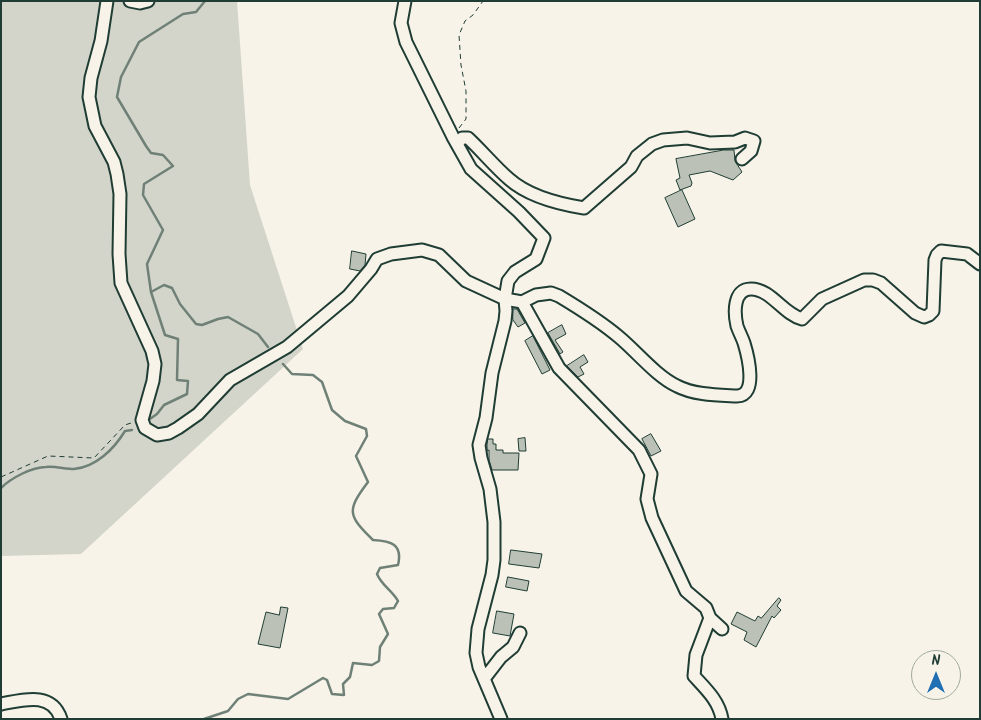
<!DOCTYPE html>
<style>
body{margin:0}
#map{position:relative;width:981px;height:720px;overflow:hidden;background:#f7f3e8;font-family:Kalam,sans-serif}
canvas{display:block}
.frame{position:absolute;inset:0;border:2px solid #1f3d34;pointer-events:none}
.north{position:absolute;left:911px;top:650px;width:50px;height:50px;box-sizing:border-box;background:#f7f3e8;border:1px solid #a1aaa0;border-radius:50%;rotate:0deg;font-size:14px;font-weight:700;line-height:20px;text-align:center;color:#1f3d34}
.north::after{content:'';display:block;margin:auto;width:18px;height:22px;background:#1f6fb2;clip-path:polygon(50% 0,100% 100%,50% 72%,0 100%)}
</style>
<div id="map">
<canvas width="981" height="720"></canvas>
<div class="frame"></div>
<div class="north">N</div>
</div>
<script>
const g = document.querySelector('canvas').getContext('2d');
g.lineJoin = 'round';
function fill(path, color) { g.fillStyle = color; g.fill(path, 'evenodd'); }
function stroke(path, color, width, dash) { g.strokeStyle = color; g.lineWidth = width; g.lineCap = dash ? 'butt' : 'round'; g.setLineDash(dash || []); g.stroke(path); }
fill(new Path2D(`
 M1,1H237L250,185L303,349L81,554L1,556Z`), '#d3d5ca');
stroke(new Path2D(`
 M151,292L164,285L172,288L180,304L196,324L202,325L218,319L228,317L258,334L268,347
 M147,421L157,414L164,405L187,394L188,381L177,380L178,339L165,335L151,292L147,264L163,230L143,195L144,184L173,166L163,155L151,153L146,146L117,97L121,77L139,42L183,14L196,12L205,1
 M1,488C11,478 32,467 46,467C55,466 65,469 74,469C96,467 114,449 125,431L132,430
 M204,719L228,711L238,699L248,694L288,699L323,678L327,680L332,694L344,695L343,684L350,677L353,663L372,665L379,661L380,647L388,634L379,614L383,609L394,608L398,601C392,590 382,586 377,574L380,568L398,565C403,544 391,541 373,540C347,515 347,510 368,482L356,456L367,436L366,429L345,421L332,410L322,382L313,375L292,374L283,364`), '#6f8077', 2.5);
const building = new Path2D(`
 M724,150H734L735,161L742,172L733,180L710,171L689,175L692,183L691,186L680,190L676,180L680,178L676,159Z
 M682,190L695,219L678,227L665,198Z
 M352,251L366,254L365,265L360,271L350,269Z
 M513,309H517L525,323L518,327L513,320Z
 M562,325L566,334L555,340L563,352L560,354L548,333Z
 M533,336L550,370L542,374L525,341Z
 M584,355L588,362L580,367L584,374L578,377L567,366Z
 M651,434L661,451L651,456L642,439Z
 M525,438L526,451H519L518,439Z
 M488,439H493V444H496V450H503V453H519L518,470H492L489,460V450L487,451V445Z
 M511,550L542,554L539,568L509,564Z
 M508,577L529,581L527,591L506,587Z
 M779,598L781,600L777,606L781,610L774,618L772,616L756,647L744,640L747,632L731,624L737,612L755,621L758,616L761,618Z
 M281,607L288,608L280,648L258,644L266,612L279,615Z
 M497,611L514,614L510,636L493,633Z`);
fill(building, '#bbc1b6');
stroke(building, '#1f3d34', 1);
const minor = new Path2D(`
 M107,1L101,41L91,78L89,97L95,126L114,162L117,174L120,194L119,254L121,283L152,351L155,364L153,381L142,420L145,428L157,435L169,433L178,428L198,414L230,380L287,347L348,296L371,269L377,259L391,254L422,250L439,255L466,281L505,299L506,311L505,321L492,373L486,418L479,445L481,458L490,489L494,522V560L492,575L478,629L476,653L479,667L501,719
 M130,1L140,3L148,1
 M405,1L401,23L406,42L453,137L471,169L519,212L544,238L536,259L515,272L508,281L505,299L522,302L536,295L551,293L559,296C579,308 600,321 619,337C637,352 656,376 677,386C694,395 718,395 737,396C758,396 748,356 744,343C742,337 739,332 737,326C734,313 733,289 751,289C771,289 783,314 802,319L822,299L864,280H873L881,283L915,313L924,317L929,315L933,311L935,260L937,255L941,251L967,254L980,264
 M457,144L462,138H468C482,151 494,166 509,179C528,196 559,204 584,208L631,167L637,156L652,144L663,140L687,138L710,143L735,142L745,138L754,141L751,151L742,159
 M522,302L559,368L639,450L651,474L647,499L652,518L686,591L706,608L710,618L722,629
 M710,618L696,655L694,676C706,689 719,701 722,719
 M484,679L501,657L513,647L520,633
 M1,704C23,700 52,691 61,719`);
stroke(minor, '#1f3d34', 15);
stroke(new Path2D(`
 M459,128L466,119V91L461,65L459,35L465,21L473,15L483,1
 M1,477L48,456L94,458L125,425L131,423`), '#1f3d34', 1, [5, 4]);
stroke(minor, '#f7f3e8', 11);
</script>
